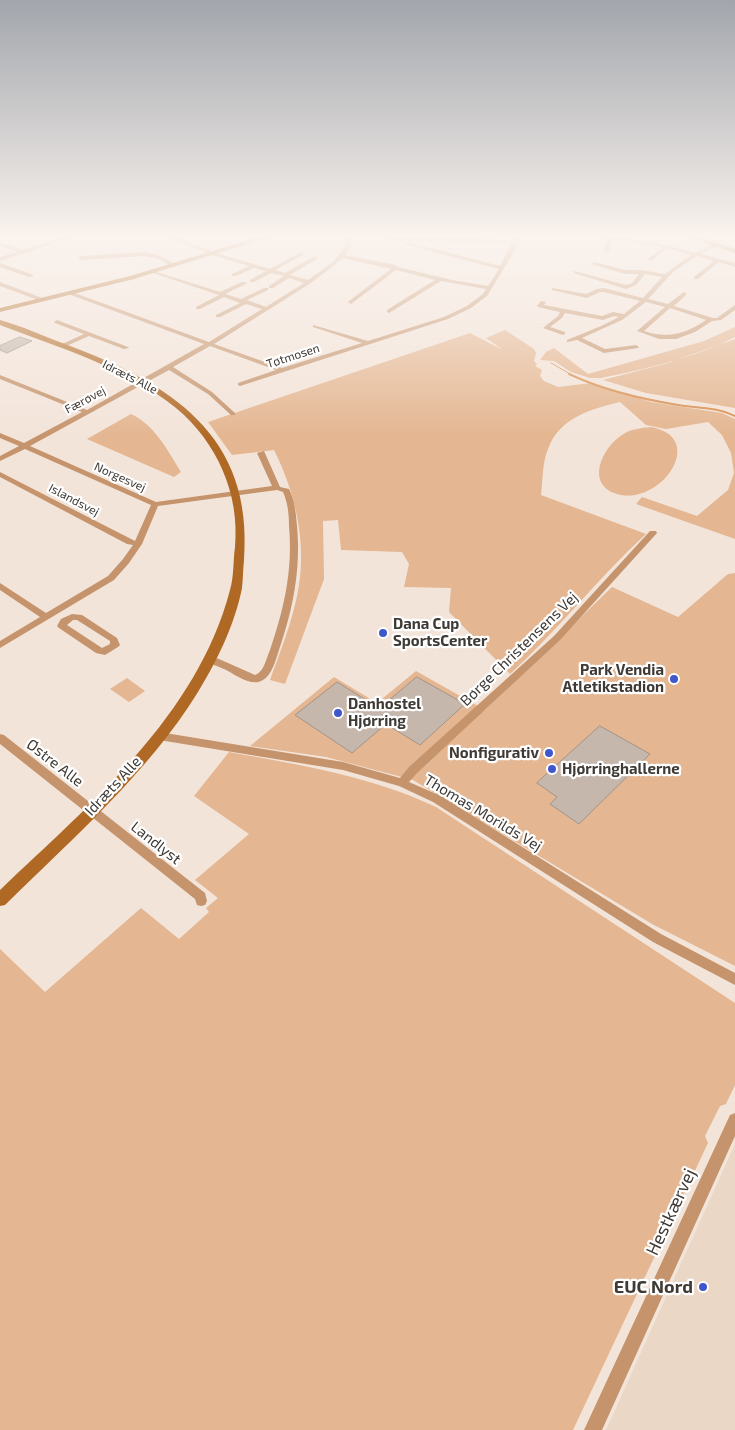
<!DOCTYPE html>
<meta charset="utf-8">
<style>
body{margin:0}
canvas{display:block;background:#f3e4d9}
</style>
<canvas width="735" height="1430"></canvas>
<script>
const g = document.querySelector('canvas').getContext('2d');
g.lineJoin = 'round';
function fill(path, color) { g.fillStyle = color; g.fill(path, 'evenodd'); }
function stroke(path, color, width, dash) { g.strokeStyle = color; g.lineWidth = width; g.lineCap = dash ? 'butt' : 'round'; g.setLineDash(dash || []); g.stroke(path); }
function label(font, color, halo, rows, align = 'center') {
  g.font = font + ' "Exo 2",sans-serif'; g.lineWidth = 4.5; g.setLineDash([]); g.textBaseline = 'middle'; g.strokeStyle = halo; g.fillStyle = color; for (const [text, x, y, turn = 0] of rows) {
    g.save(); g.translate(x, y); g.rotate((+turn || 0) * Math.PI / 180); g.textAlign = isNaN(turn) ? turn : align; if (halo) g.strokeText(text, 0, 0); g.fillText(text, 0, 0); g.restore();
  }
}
fill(new Path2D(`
 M735,1144V1430H606Z`), '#ead7c6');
fill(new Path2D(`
 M735,327V337C695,358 645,369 601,378H590L571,372L554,361L540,360L546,352L554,348L588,374L704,341Z
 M505,330L534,349L536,353L534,361L537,364L535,366L542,370L540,376L544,381L558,387L591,383L651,402L722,413L735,419V539L636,504L642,497L697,516L728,490L734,473L731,453L722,435L708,422L666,429L646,425L620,402C591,409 559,418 548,449C542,463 543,480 541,495L646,534C598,578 558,630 510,674L449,612L451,588L404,587L409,564L402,552L341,550L338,520L323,521L324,579L285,684L270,680C280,652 291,625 297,596C308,546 296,494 274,450L232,455L208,422L470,333L503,350L486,338Z
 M735,339V408L646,393L603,380L668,363Z
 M131,414C155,425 168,451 181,472L174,477L87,439Z
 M651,427C710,438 658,510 614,493C586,482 603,447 622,435C630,429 641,428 651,427Z
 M735,573V966L652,924L413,780L326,757L250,746L334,677L377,703L416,671L485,710L612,587L678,617L728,574Z
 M127,678L145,691L129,702L110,689Z
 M229,752C300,765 371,776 436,807L735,1003V1085L726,1104L720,1106L705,1136L708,1143L573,1430H0V949L45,992L141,908L179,939L209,912L206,908L218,898L195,880L249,834L194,796Z`), '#e4b691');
stroke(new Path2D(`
 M551,363L572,375`), '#d99152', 1);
stroke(new Path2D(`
 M569,374C603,390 641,399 678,405C697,408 717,407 735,416`), '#d99152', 2);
const building = new Path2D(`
 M20,337L32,341L7,353L0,350V346Z
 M417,677L465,704L420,745L386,724L352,753L295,715L337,682L379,708Z
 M600,726L650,754L579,824L550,804L557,797L537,783Z`);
fill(building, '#c5b7ac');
stroke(building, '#a2948a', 1);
fill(new Path2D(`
 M65,237H73L0,261V257L18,252L0,246V242L23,250Z
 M166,237H174L216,253L270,269L299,253H303V255L275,270L285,273L313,257H317V259L290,275L308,280C324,269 344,257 348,237H353L351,247L345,255L396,265L398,267L452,280L488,286L499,269L404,244L407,242L500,266L512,243L391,241L388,239L391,237L514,240L515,237H520V242L487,296L471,308L448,319L240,386L238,385V383L276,370L210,346L173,367L212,392L235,413V415H231L208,394L169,370L30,446L156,502L272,486L257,453L264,451L280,487L289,489C295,501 296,514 297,526C301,570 293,609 279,650C276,659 272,675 263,680C252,687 237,676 228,671C221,667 209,664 204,659L209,656L219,659L255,675C264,672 266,659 270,650C284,609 293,570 289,526C289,515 288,503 283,492L277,490L158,506L142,544L129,563L114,580L0,648V641L40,617L0,590V583L46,613L108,576L123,559L133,545L127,544L0,477V472L135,541L151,505L25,449L0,461V456L19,446L0,438V433L24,443L82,412L0,379V375L87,410L204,344L68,294V292H72L209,342L262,309L246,304L220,317H216V315L240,303L224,297L200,309H196V307L219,295L153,273V271L220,292L242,282H246V284L225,294L241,299L264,288H268V290L247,300L266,307L304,283L289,278L273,288H269V286L284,276L271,273L254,282H250V280L266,271L254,268L236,276H232V274L249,266L212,255ZM343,258L391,269L349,301L348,302L351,304L396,270L435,280L387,310V312L389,313L441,281L486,289L483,294L467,306L444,317L368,341L313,325V327L362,343L282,368L214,344L311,283Z
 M602,237C634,237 664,244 695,253L714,244H718V246L701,254L735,263V267L719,262L698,279H694V277L714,261L697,256L674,271L648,299L668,304L684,292L686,293V295L674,306L713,318H717L735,305V310L721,320L712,321L695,332L676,339H659L637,331L665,307L646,302L622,320L582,338L605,349L636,345L639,347L638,348L604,353L577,340L567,342V340L601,326L619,317L614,316L603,320L565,313L562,318L550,327L565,332V334L563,335L543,328L558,316L560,312L538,307L537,306L541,301L546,302L544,305L602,316L613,312L624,314L640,301L604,292H600L587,298L552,290V288L586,294L597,289L604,288L643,298L662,277L645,274L636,285L626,289L574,273V271L626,285L632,283L639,274H625L591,264L594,262L625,270H641L665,274L691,255L667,248L651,261L649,260V258L663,247L611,239L610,251L607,253L604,251L606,239ZM670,308L706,320C686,334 668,339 644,331Z
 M145,252L163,257L177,266L172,267L159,259L145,256L81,260L78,258L81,256Z
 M0,263L33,275L34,276L29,277L0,267Z
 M0,282L42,298L43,299L38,300L0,286Z
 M57,320L128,347L129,348L124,349L89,336L64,347H60V345L84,334L55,323L54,322Z
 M650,531H656L657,533L560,640L417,773L409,782L441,796L661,934L735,973V985L653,942L433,802L399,786L343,770L159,740L155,739L154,736L155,733L159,732L343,762L400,778L409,767L554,636Z
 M72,614L82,615L117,638L120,645L118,647L105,655L96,653L59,628L57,626L61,619ZM73,620H77L110,641V644L102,648L67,625Z
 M0,734L4,735L205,893L207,901L205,905L201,906L197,905L195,899L0,744Z
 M735,1113V1136L602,1430H584L730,1115Z`), '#c5946c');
fill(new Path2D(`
 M259,237H270L134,279L0,312V308L130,276Z
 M688,237H699L735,249V253Z
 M0,320C22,326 43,336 65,344C169,383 254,434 244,560C243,569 243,579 242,588C235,624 217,661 198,692C148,773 73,838 5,905L0,906V890C90,804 197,716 230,590C234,576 233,561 235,547C240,494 217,442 176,408C125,367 60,348 0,325Z`), '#b06924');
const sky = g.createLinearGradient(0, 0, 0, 438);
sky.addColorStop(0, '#a2a6ac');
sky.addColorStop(0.54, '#faf3ee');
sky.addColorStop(1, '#faf3ee00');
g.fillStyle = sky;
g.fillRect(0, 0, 735, 438);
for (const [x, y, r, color] of [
 [383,633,5,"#4057ca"],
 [674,679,5,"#4057ca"],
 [338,713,5,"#4057ca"],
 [549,753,5,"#4057ca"],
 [552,769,5,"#4057ca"],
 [703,1287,5,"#4057ca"]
]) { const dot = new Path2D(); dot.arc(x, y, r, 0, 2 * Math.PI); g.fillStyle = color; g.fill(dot); stroke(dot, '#fff', 2); }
label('12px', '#3f3a35', '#fff', [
 ["Tøtmosen",293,356,-18],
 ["Idræts Alle",130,377,27],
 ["Færøvej",85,400,-28],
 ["Norgesvej",120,477,24],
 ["Islandsvej",74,500,28]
]);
label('bold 15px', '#3f3a35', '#fff', [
 ["Dana Cup",393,624],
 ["SportsCenter",393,641],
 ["Park Vendia",664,670,"right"],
 ["Atletikstadion",664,687,"right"],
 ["Danhostel",348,704],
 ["Hjørring",348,721],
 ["Nonfigurativ",539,753,"right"],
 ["Hjørringhallerne",562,769]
], 'left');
label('15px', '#3f3a35', '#fff', [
 ["Børge Christensens Vej",519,649,-44],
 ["Østre Alle",55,763,38],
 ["Idræts Alle",113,786,-47],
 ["Thomas Morilds Vej",483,813,31],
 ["Landlyst",156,843,38]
]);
label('18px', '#3f3a35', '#fff', [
 ["Hestkærvej",671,1212,-65]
]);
label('bold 18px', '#3f3a35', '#fff', [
 ["EUC Nord",693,1287]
], 'right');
</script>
